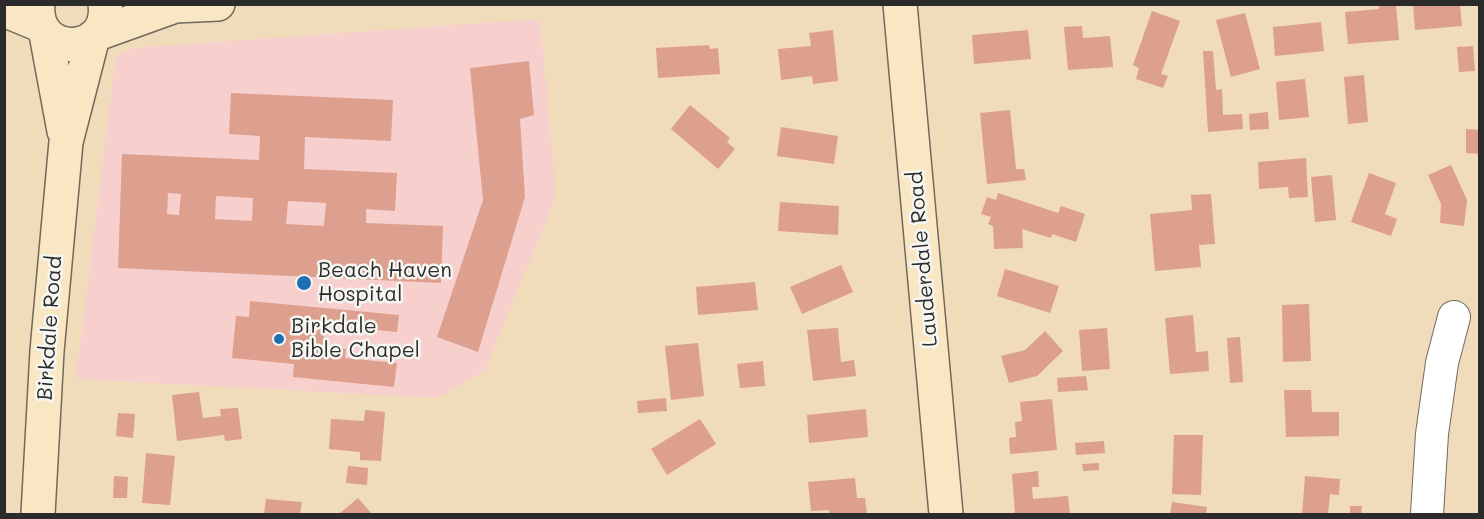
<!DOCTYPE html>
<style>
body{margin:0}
#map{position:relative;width:1484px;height:519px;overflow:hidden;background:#f0dbbb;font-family:Mali,sans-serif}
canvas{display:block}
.frame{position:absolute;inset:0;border:6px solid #2b2b2b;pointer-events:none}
</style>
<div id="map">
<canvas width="1484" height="519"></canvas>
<div class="frame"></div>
</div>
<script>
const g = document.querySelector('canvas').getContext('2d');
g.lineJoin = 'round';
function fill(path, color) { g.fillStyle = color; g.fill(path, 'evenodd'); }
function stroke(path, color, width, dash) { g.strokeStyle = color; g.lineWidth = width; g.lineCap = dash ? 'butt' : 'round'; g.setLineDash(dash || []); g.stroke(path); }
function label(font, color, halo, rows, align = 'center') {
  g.font = font + ' Mali,sans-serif'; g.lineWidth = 5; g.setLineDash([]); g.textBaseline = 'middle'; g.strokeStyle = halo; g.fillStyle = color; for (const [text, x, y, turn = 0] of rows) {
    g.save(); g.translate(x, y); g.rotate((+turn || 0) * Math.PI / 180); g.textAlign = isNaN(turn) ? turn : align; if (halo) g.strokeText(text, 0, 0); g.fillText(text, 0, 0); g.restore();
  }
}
fill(new Path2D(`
 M540,19L556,196L485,370L438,398L76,379L116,57L134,48Z`), '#f7d0ce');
fill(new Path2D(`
 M1379,4H1396L1399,40L1348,44L1345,12L1379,9Z
 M1413,4H1460L1462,26L1415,30Z
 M1152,11L1180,21L1161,74L1168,76L1163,88L1136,79L1139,68L1133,65Z
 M1245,13L1260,69L1231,77L1216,20Z
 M1321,22L1324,51L1275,56L1273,27Z
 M1082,26L1083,38L1110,36L1113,67L1068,70L1064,27Z
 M833,30L838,81L813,84L812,76L781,80L778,49L811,46L809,33Z
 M1028,30L1031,59L974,64L972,35Z
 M709,45L710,49L718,48L720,74L658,78L656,48Z
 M1473,46L1475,71L1459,72L1457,47Z
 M1203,51H1213L1216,90L1222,89L1223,115L1242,114L1243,129L1208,132Z
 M529,61L534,115L520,119L525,197L478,352L437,337L483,200L470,68Z
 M1364,75L1368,122L1348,124L1344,77Z
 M1305,79L1309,117L1279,120L1276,82Z
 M231,93L393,100L391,141L305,137L304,169L397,173L395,211L366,209V223L443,226L441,283L118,268L122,154L259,160L260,136L229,134ZM168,193L181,194L179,215L167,214ZM216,196L253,198L252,221L215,219ZM288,201L326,203L324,226L286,224Z
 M690,105L730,138L727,142L735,149L718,169L671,129Z
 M1010,110L1016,169H1024L1026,180L987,184L980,113Z
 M1268,112L1269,129L1250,130L1249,114Z
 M781,127L838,136L834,164L777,156Z
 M1466,129L1480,130V154L1466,153Z
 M1306,158L1308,197L1289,198L1288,187L1259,189L1258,162Z
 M1451,165L1467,200L1464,226L1440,223L1441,204L1428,175Z
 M1369,173L1396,183L1385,214L1397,219L1391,236L1351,222Z
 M1332,175L1336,220L1315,222L1311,177Z
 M998,193L1058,213L1061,206L1085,214L1076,242L1052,234L1051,238L1022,229L1023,248L994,249L993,226L988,224L991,217L981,214L987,197L996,200Z
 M1211,194L1215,244L1199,245L1201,267L1155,271L1150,214L1192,210L1191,195Z
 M780,202L839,206L838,235L778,231Z
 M841,265L853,292L802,314L790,287Z
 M1005,269L1059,286L1050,313L997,296Z
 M755,282L758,310L698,315L696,287Z
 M250,301L399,315L397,332L325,325L323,347L346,349L345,358L397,363L394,387L293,377L294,364L232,358L236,316L249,317Z
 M1309,304L1311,361L1283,362L1282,305Z
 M1193,315L1196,352L1208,351L1209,371L1170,374L1165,318Z
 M838,328L841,362L854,360L856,376L813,381L807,330Z
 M1107,328L1110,369L1082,371L1079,330Z
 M1045,331L1063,351L1037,376L1009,383L1001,356L1025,350Z
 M1240,337L1243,382L1230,383L1227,338Z
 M698,343L704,396L671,400L665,346Z
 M763,361L765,386L740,388L737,364Z
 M1086,376L1088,390L1058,392L1057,378Z
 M1284,390H1311L1312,412H1339V436L1286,437Z
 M199,392L203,418L221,416L220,409L238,408L242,439L225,441L224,435L177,441L172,395Z
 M666,398L667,411L638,413L637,401Z
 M1052,399L1057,450L1010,454L1009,438L1016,437L1015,422L1022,421L1020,402Z
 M866,409L868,437L809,443L807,415Z
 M365,410L385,412L381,461L360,460V452L329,449L331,419L364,421Z
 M118,413L135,414L133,438L116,436Z
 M700,419L716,444L667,475L651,449Z
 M1174,435H1203L1201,495L1172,494Z
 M1104,441L1105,453L1076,455L1075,443Z
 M146,453L175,456L170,505L142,503Z
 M1099,463V470L1083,471L1082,464Z
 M348,466L368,468L367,485L346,483Z
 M1038,471L1039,487H1032L1033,499L1068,496L1070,514H1015L1012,474Z
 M114,476L128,477L127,498H113Z
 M1305,476L1340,479L1339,495L1330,494L1328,514H1302Z
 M855,478L857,498H865L867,514H829V510L811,511L808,482Z
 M358,498L372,514H339Z
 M266,499L302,502L300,514H264Z
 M1172,502L1207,507L1206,514H1170Z
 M1350,506H1362L1361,514H1350Z`), '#dd9f8e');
const street = new Path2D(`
 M1427,514L1432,434L1442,363L1454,317`);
const secondary = new Path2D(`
 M38,4C33,59 112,57 105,4
 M166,4L175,6L218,4
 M900,4L946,514
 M4,10L40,25
 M46,34L64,131
 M97,34L175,6
 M38,514L47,351L66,142L93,37`);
stroke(street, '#70695d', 34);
stroke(secondary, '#70695d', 36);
stroke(street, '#fff', 32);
stroke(secondary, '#f9e7c3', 33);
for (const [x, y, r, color] of [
 [304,283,8,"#1f6fb2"],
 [279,339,6,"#1f6fb2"]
]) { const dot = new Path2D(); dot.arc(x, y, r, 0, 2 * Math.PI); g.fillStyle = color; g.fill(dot); stroke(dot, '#f6f6f2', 2); }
label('21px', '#2b2b2b', '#f6f6f2', [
 ["Lauderdale Road",923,259,-95],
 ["Birkdale Road",50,328,-86]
]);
label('21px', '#2b2b2b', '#f6f6f2', [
 ["Beach Haven",318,271],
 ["Hospital",318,295],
 ["Birkdale",291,327],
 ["Bible Chapel",291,351]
], 'left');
</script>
